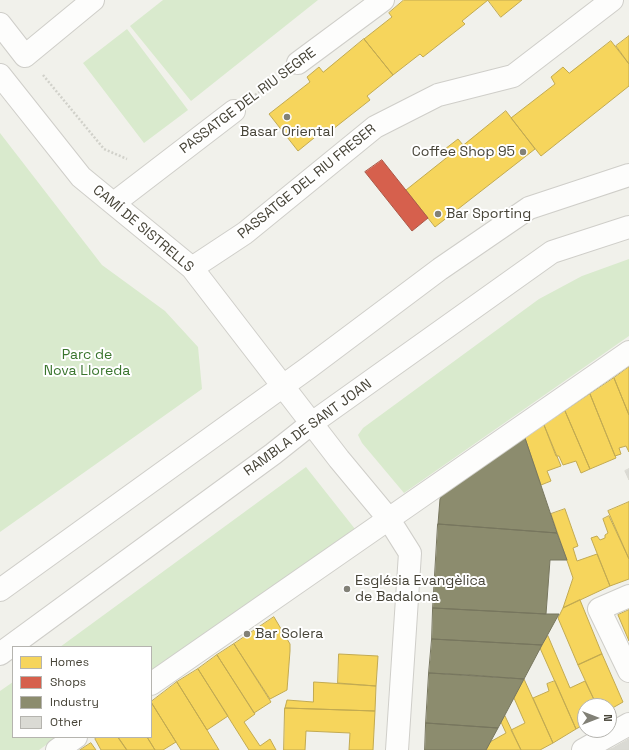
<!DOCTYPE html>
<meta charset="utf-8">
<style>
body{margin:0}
#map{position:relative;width:629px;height:750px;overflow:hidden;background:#f1f1eb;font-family:"Space Grotesk",sans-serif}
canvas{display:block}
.legend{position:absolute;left:12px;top:646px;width:140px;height:92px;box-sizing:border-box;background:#fff;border:1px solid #b5b4af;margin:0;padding:5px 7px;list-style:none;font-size:12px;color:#474438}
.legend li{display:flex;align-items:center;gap:8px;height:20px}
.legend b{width:20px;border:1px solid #b5b4af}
.north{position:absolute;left:577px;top:698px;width:40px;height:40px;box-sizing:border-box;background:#fff;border:1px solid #b5b4af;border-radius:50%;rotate:90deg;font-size:11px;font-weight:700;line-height:16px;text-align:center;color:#474438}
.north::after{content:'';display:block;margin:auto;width:14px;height:18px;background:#828177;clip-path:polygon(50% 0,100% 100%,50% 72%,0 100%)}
</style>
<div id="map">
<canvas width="629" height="750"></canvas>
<ul class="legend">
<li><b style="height:11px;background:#f6d55c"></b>Homes</li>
<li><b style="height:11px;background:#d6604d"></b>Shops</li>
<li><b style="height:11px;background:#8c8c6e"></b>Industry</li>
<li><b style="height:11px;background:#dadad4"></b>Other</li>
</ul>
<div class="north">N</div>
</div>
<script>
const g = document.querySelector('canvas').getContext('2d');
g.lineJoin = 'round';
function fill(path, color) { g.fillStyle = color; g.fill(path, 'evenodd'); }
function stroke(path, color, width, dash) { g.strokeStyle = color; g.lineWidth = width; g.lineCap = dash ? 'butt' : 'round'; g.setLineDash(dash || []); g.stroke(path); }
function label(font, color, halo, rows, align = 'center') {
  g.font = font + ' "Space Grotesk",sans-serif'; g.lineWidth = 4; g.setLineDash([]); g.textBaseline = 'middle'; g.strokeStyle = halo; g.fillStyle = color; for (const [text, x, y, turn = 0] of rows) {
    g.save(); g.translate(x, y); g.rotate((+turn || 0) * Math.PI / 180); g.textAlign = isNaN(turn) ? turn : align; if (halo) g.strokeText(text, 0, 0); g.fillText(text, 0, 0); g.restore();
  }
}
fill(new Path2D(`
 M163,0H318L191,101L130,26Z
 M127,29L188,110L144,143L83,63Z
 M0,133L102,265L165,311L198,347L202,389L0,532Z
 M629,259V336L404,493L362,443L358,435L363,428L539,299L582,276Z
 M306,467L355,529L151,672V647H60Z
 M13,682V737H57L39,750H0V691Z`), '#d9eacd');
const homes = new Path2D(`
 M404,0H488L462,21L465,24L423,57L420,54L393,75L364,39L392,17L389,13Z
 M488,0H522L501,17Z
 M629,36V64L616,46Z
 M364,39L393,75L367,96L370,100L328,133L325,129L298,151L269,114L310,82L307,77L319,67L323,72Z
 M611,41L629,64V86L541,156L511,118L555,84L551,77L563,67L569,73Z
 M506,111L535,149L435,227L406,190L450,155L445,149L458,139L463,145Z
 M629,367V415L614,378Z
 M614,378L629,415V452L626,446L619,448L621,454L615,456L590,394Z
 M590,394L616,458L590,469L565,411Z
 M565,411L590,469L581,473L576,461L563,465L559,456H556L544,425Z
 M544,425L561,466L547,471L551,481L541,485L525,438Z
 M629,502V559L608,511Z
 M565,509L578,546L573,548L577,561L597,554L610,586L563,608L573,578L551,514Z
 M609,516L629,559V579L610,586L591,538L597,536L600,540L605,538V535L608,533L603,519Z
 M580,600L602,654L578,665L558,618L563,608Z
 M629,610V641L618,615Z
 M274,617L290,644V651L287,690L270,699L234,644Z
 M548,636L570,688L585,681L597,706H585V724L576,729L540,648Z
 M234,644L271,702L254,713L217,655Z
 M339,654L378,656L376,686L338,683Z
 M602,654L623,702L609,710V706H597L578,665Z
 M217,655L255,714L244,722L260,746L270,739L276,750H249L198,669Z
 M198,669L228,716L207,730L177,682Z
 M524,679L553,743L540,750H521L511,730L525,723L514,698Z
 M555,681L576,729L553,743L533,698L549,691L547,684Z
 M177,682L207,730L219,750H181L151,702Z
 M314,682L376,686L375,711L285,708L287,700L313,702Z
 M151,702L176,742L163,750H155L147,737H151Z
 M285,708L375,711L373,750H349L350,733L306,731L305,750H284Z
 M505,716L521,750H486L490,742L506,733L501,722Z
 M98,737H118L127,750H101L95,739Z
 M118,737H147L155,750H127Z
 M91,743L96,750H80Z`);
fill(homes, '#f6d55c');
stroke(homes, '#c2aa51', 1);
const shops = new Path2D(`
 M382,160L428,218L412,231L365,172Z`);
fill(shops, '#d6604d');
stroke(shops, '#ab5847', 1);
const industry = new Path2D(`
 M525,438L557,533L438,524L440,499L445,489Z
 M438,524L557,533L567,560H550L546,614L433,608Z
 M433,608L546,614H559L542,645L432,639Z
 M432,639L542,645L524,679L429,673Z
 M429,673L470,675L524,679L498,728L426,723Z
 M426,723L498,728L486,750H425Z`);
fill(industry, '#8c8c6e');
stroke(industry, '#77765e', 1);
const building = new Path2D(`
 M629,469V480L625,471Z
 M629,739V750H608L613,748Z`);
fill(building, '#dadad4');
stroke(building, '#d9d8d1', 1);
const minor = new Path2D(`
 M0,24L25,56L93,0
 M298,63L383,0
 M0,75L81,177L192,268L339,459L388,518L410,553L397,750
 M114,203L234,111
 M192,268L245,233L375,127L438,95L513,76L612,0
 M0,590L308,368L440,269L529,208L629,175
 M629,596L599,609L629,671
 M0,654L273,454L312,423L552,252L629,227
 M151,684L629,352
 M57,750L76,737
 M583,750L629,724`);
stroke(minor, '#cfcec9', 24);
stroke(new Path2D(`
 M43,75L104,149L127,159
 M255,95L277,79`), '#d1d1ca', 2.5, [2, 2]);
stroke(minor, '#fdfdfc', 22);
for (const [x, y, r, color] of [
 [287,117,4,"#828177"],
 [523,152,4,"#828177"],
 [438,214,4,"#828177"],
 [347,589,4,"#828177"],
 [247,634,4,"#828177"]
]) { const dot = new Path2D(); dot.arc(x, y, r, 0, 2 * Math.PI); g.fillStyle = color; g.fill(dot); stroke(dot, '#fff', 1.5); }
label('14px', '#474438', '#fff', [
 ["PASSATGE DEL RIU SEGRE",248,101,-37],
 ["PASSATGE DEL RIU FRESER",307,182,-39],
 ["CAMÍ DE SISTRELLS",143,229,40],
 ["RAMBLA DE SANT JOAN",308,428,-36]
]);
label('14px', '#474438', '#fff', [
 ["Basar Oriental",287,132,"center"],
 ["Coffee Shop 95",515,152,"right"],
 ["Bar Sporting",446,214],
 ["Església Evangèlica",355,581],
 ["de Badalona",355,597],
 ["Bar Solera",255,634]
], 'left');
label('14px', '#3a752e', '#fff', [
 ["Parc de",87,355],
 ["Nova Lloreda",87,371]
]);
</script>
